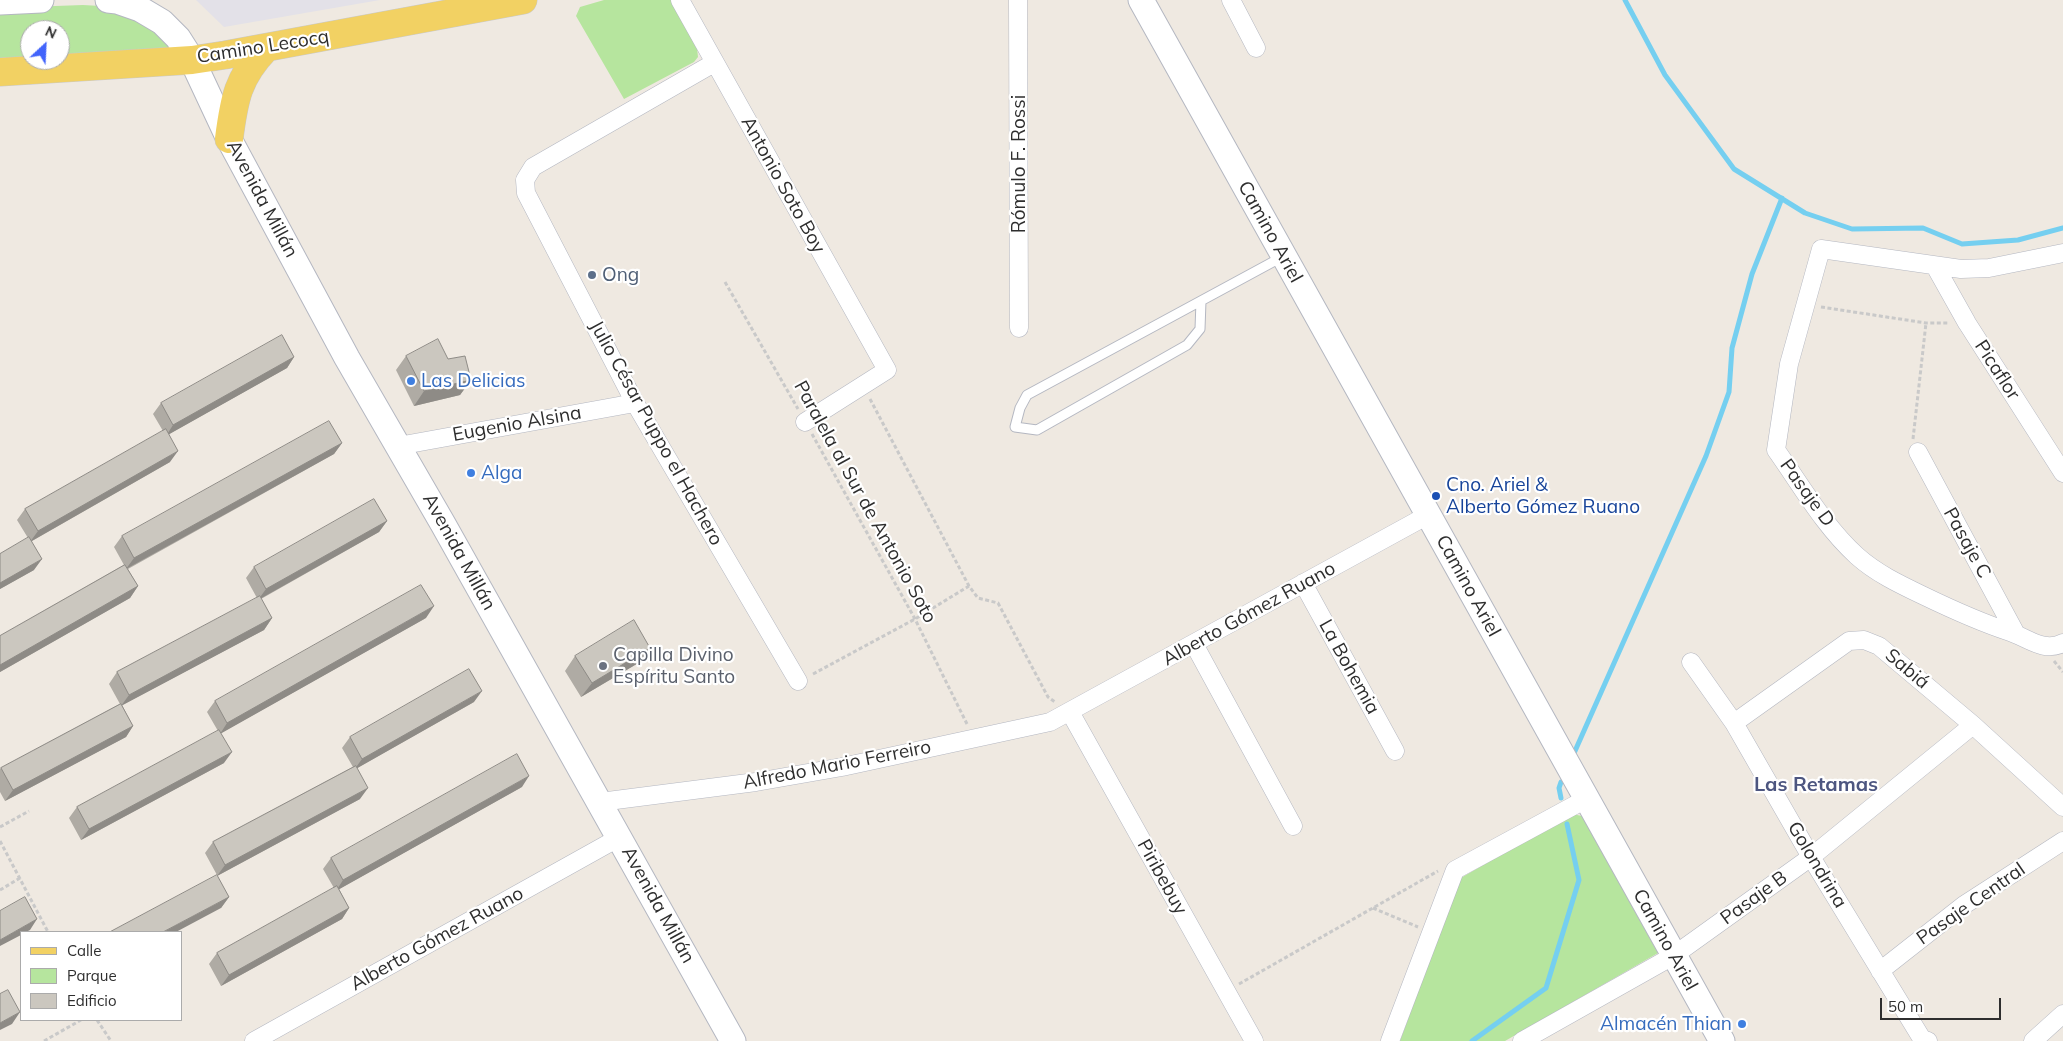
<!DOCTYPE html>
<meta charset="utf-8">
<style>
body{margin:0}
#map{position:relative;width:2063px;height:1041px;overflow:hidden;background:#efe9e1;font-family:Mulish,sans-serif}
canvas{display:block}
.legend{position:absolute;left:20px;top:931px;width:162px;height:90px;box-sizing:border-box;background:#fff;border:1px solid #ababab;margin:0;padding:6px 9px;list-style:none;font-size:15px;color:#2e2e2e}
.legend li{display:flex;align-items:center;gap:10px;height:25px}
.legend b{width:25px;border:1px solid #ababab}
.north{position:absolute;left:20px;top:20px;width:50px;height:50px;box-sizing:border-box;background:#fff;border:1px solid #ababab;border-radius:50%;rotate:25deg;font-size:14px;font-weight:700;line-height:20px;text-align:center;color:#2e2e2e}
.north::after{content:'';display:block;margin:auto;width:18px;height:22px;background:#4264fb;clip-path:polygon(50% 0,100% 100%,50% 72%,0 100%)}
.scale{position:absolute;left:1880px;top:998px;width:121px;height:22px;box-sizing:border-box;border:2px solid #2e2e2e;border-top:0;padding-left:6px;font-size:15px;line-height:18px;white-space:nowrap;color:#2e2e2e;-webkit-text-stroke:4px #fff;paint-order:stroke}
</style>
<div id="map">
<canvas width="2063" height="1041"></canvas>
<ul class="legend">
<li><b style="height:6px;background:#f2d163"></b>Calle</li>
<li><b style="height:14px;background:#b6e59e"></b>Parque</li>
<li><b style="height:14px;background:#cbc7bf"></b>Edificio</li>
</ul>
<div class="north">N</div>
<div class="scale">50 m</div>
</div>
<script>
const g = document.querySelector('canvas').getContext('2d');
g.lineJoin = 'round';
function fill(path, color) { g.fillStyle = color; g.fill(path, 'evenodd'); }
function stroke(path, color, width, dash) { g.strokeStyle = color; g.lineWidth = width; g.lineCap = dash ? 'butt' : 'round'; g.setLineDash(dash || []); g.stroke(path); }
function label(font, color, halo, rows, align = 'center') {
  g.font = font + ' Mulish,sans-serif'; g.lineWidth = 4.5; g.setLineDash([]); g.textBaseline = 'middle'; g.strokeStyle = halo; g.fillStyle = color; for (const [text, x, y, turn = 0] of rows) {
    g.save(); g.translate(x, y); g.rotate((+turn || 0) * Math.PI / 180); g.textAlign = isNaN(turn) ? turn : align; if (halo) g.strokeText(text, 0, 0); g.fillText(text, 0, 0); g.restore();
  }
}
fill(new Path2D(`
 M196,0H380L224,27Z`), '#e3e1e8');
fill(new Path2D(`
 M604,0H672L697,48L698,57L694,62L624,99L576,16L580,7Z
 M83,5L118,7L134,13L172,46L166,49L60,55V30H30V57L0,58V8Z
 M1572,814L1582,816L1658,953L1505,1041H1400L1459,879Z`), '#b6e59e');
stroke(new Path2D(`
 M1625,0L1665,75L1734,169L1805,213L1852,229L1923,228L1962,244L2018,240L2063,228
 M1575,751L1706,456L1729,392L1732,348L1752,274L1782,198
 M1561,798L1559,788L1561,782
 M1472,1041L1546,988L1579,880L1567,824`), '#75cff0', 5);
const lane = new Path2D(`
 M1201,301L1200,329L1187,345L1037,430L1015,427L1020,408L1027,395L1282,257`);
const street = new Path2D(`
 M680,0L887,370L805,422
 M1018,0L1019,328
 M1231,0L1256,48
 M714,63L533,167L525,180L526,193L635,403L798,681
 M2063,253L1989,268L1961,269L1821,249L1789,364L1776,450C1801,485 1824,526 1857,556C1876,573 1899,584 1922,595C1951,609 1979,622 2010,632C2028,638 2044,653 2063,643
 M1935,266L1967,323L2063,473
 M398,446L635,403
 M1918,452L2016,634
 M1303,583L1395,751
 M1194,644L1293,826
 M1691,662L1734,723L1811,857L1922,1039L1928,1041
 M1070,712L1254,1041
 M1734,723L1849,641L1864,640L1879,646L1973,725L2063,807
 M600,802L756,782L842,767L1050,722L1428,515
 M1880,971L1964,905L2063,841
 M254,1041L620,837
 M1390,1041L1455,870L1586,799
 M1522,1041L1673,956L1811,857L1973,725
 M2033,1041L2063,1014`);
const secondary = new Path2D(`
 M108,0L117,1L140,9L162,22L178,38L192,60L229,139L347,358L443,524L733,1041
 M1141,0L1722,1041
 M0,2L41,0`);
const primary = new Path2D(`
 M0,72L192,60L225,55L523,0
 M229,139C234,99 238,77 266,48`);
stroke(lane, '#b4b7c1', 11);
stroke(street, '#b4b7c1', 19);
stroke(secondary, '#b4b7c1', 27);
stroke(primary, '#c9c9c9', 29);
stroke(new Path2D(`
 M725,282L798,409
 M1821,307L1926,323H1948
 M870,399L969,586L978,598L998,603L1048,697L1055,702
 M812,434L915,619L967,724
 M1913,439L1926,323
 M2054,661L2063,672
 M813,674L915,619L969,586
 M0,827L29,811
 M0,841L48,932
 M0,890L20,878
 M1373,908L1418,927
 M1239,984L1438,871
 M97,1020L111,1041
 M44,1041L81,1020`), '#c9c9c9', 3, [4, 2.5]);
stroke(lane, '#fff', 9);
stroke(street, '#fff', 18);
stroke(secondary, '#fff', 25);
stroke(primary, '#f2d163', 28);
fill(new Path2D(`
 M406,356L448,359L471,380L460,395L414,406L396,370Z
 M294,357L287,368L169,434L170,462L32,541L34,570L0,589V554L28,538L17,520L25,509L163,431L153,414L161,403Z
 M342,443L334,454L128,569L138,586L130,598L0,672V636L124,565L114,547L122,536Z
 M387,521L379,532L261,599L272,618L264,630L122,705L133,726L126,737L5,801L0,792V769L1,768L120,704L109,684L117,672L257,598L246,578L254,567Z
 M426,618L221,733L224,763L81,840L69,818L77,807L218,731L207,712L215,701Z
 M650,648L640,662L581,697L565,671L575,656Z
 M474,702L357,768L360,799L217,876L229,897L221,908L217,875L205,853L213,842L353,767L342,748L350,737Z
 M522,787L339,889L349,908L342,919L221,986L209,964L217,953L334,888L323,869L331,858Z`), '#afaba4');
fill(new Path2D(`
 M294,357L287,368L166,436L173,425Z
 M471,380L460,395L414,406L424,391Z
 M342,443L334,454L126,569L134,558Z
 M178,451L170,462L30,542L38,531Z
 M387,521L379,532L258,600L266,589Z
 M42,559L34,570L0,589V583Z
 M138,586L130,598L0,672V665Z
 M434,606L426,618L220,734L227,723Z
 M272,618L264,630L121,706L129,695Z
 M650,648L640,662L581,697L592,683Z
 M482,691L474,702L354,770L362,759Z
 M133,726L126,737L5,801L13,790Z
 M232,752L224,763L81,840L89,829Z
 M529,776L522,787L336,891L343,880Z
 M368,788L360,799L217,876L225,865Z
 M229,897L221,908L176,932H163Z
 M349,908L342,919L221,986L229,975Z
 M37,919L30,930L26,932H21V935L0,946V940Z
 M20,1012L12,1024L0,1030V1023Z`), '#8e8b86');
const building = new Path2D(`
 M282,335L294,357L173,425L161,403Z
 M438,339L448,359L465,356L471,380L424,391L406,356Z
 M329,421L342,443L134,558L122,536Z
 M166,429L178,451L38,531L25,509Z
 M374,499L387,521L266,589L254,567Z
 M29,537L42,559L0,583V554Z
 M125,565L138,586L0,665V636Z
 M421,585L434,606L227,723L215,701Z
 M260,596L272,618L129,695L117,672Z
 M634,620L650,648L592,683L575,656Z
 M469,669L482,691L362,759L350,737Z
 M121,704L133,726L13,790L1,768Z
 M219,730L232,752L89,829L77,807Z
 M517,754L529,776L343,880L331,858Z
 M356,766L368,788L225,865L213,842Z
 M217,875L229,897L163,932H110Z
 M337,886L349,908L229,975L217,953Z
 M25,897L37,919L0,940V911Z
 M8,990L20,1012L0,1023V994Z`);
fill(building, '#cbc7bf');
stroke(building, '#8e8b86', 1);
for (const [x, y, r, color] of [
 [592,275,5,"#5c6f8a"],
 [411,381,5,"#3f7fe0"],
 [471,473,5,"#3f7fe0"],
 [1436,496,5,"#1a4fb4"],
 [603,666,5,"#6b7280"],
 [1742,1024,5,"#3f7fe0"]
]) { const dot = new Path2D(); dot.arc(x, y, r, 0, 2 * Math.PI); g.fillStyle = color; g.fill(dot); stroke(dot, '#fff', 2); }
label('19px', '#2e2e2e', '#fff', [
 ["Camino Lecocq",263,47,-9],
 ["Rómulo F. Rossi",1019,164,-90],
 ["Antonio Soto Boy",783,185,61],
 ["Avenida Millán",262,199,62],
 ["Camino Ariel",1270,232,61],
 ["Picaflor",1997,370,57],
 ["Eugenio Alsina",517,424,-10],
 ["Julio César Puppo el Hachero",656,433,61],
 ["Pasaje D",1807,493,54],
 ["Paralela al Sur de Antonio Soto",865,502,61],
 ["Pasaje C",1967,543,61],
 ["Avenida Millán",459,552,61],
 ["Camino Ariel",1468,586,61],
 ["Alberto Gómez Ruano",1249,614,-29],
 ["La Bohemia",1349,667,61],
 ["Sabiá",1907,669,40],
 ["Alfredo Mario Ferreiro",837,765,-11],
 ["Golondrina",1817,865,59],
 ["Piribebuy",1162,877,61],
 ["Pasaje B",1754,898,-36],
 ["Pasaje Central",1971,904,-35],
 ["Avenida Millán",658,905,61],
 ["Alberto Gómez Ruano",437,939,-29],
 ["Camino Ariel",1665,940,61]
]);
label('19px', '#4e5e75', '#fff', [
 ["Ong",602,275]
], 'left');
label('19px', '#366cbe', '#fff', [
 ["Las Delicias",421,381],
 ["Alga",481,473],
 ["Almacén Thian",1732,1024,"right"]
], 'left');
label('19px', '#164399', '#fff', [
 ["Cno. Ariel &",1446,485],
 ["Alberto Gómez Ruano",1446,507]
], 'left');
label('19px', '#5b616d', '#fff', [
 ["Capilla Divino",613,655],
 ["Espíritu Santo",613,677]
], 'left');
label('bold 20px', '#4d5680', '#fff', [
 ["Las Retamas",1816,785]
]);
</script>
